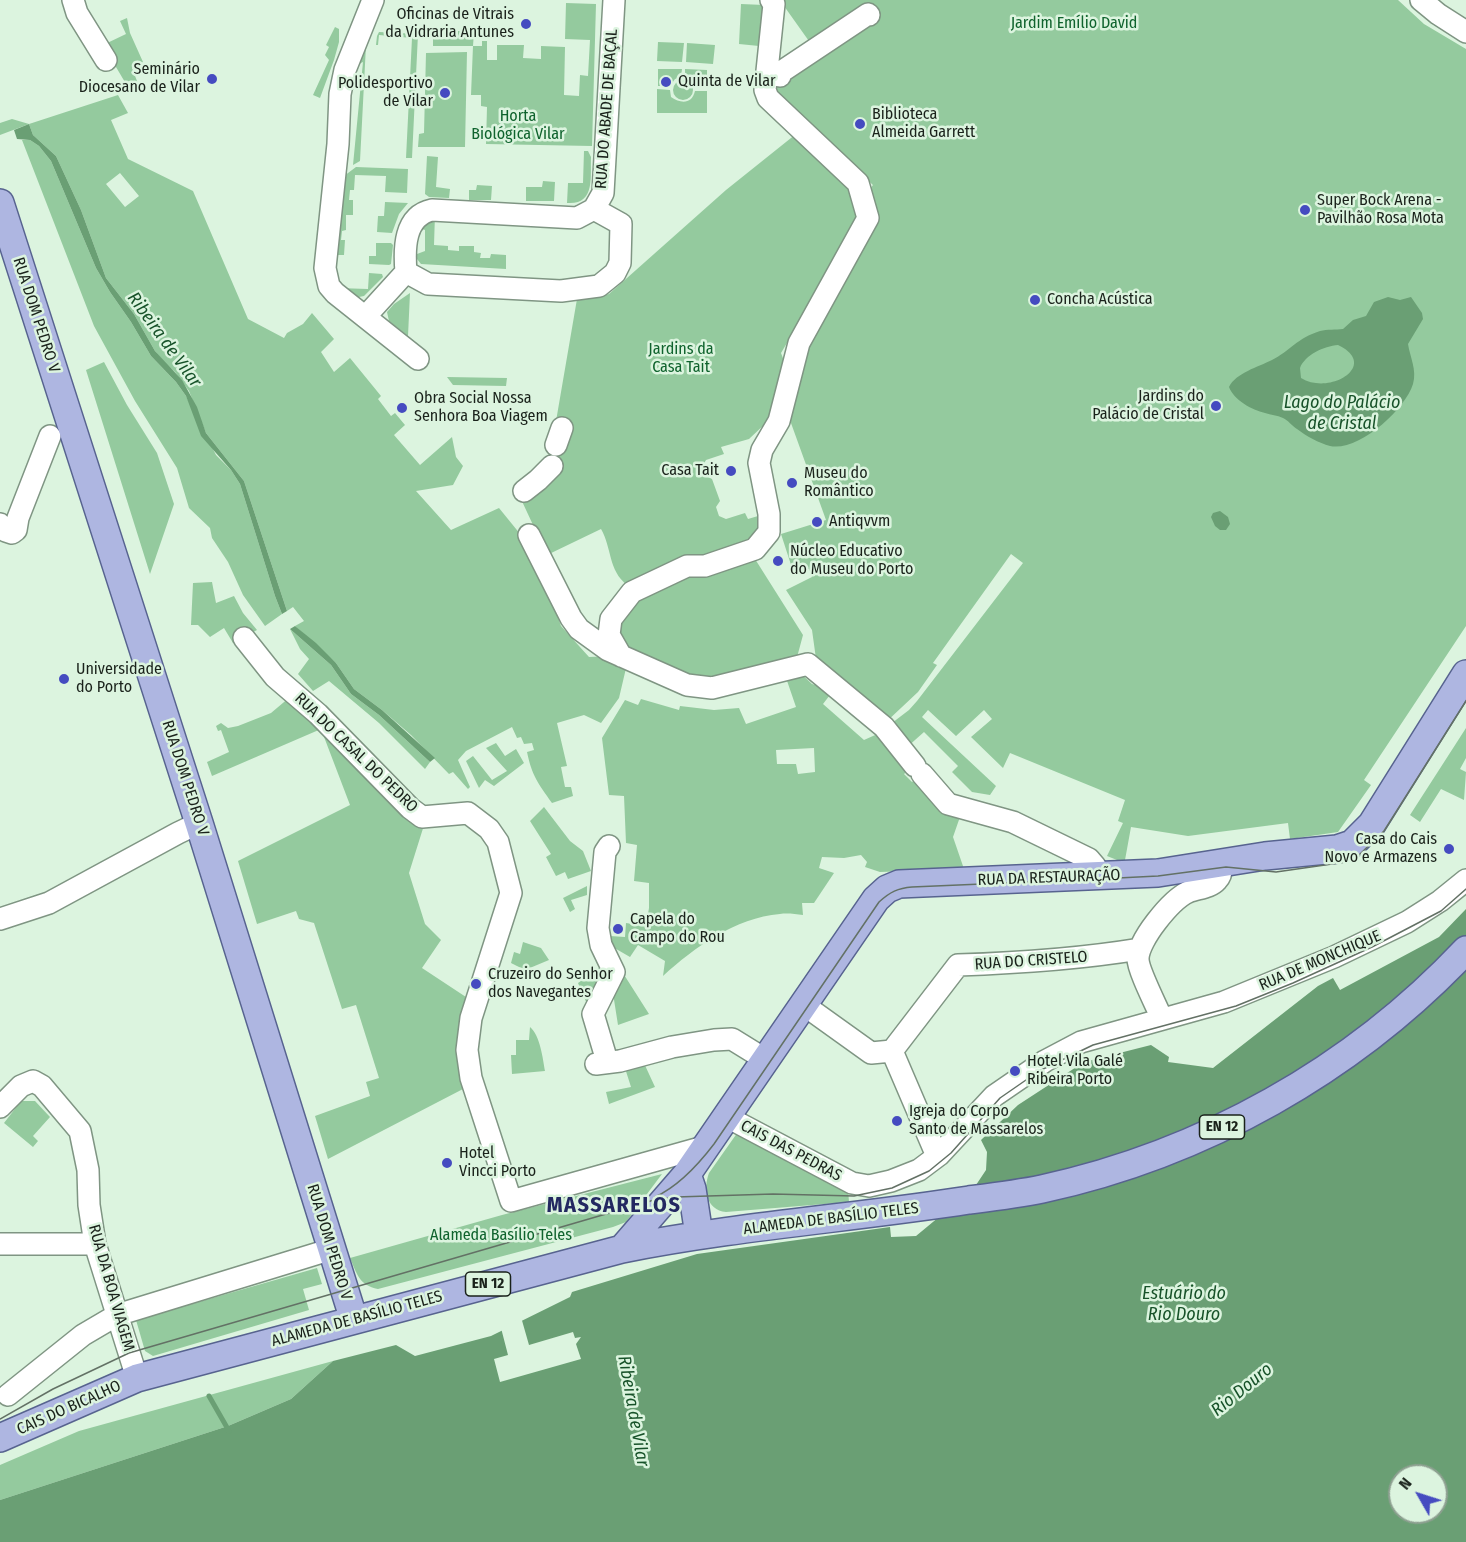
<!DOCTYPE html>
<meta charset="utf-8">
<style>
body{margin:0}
#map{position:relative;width:1466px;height:1542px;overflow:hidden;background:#dcf4df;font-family:"Fira Sans Condensed",sans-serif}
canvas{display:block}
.north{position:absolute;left:1388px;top:1464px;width:60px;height:60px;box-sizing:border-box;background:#dcf4df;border:2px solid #8ea091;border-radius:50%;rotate:309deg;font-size:16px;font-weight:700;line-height:24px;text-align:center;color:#1a221b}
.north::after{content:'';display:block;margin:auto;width:21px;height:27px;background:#454bc0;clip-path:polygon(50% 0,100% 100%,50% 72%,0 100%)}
</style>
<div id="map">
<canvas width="1466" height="1542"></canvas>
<div class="north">N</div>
</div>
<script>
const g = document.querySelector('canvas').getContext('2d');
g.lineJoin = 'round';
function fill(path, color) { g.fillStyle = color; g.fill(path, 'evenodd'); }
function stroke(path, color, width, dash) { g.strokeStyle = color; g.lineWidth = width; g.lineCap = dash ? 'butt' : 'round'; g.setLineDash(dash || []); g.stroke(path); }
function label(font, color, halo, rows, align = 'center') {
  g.font = font + ' "Fira Sans Condensed",sans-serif'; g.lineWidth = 5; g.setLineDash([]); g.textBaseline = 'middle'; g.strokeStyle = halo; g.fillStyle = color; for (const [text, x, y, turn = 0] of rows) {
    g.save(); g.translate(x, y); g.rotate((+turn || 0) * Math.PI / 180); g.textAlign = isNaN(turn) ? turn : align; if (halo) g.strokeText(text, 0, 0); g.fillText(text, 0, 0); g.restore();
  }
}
fill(new Path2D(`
 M785,0H1398L1424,24L1466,49V626L1364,780L1371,785L1338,832L1290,839L1288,823L1188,836L1131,827L1125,860H1117L1107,856L1123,823L1118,821L1125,800L1010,753L1003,768L971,737L992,719L984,710L956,736L928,710L922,717L996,786L990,795L972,792L952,772L958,766L924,732L906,748L888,726L909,710L917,701L1023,563L1011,554L933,663L937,665L918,692L885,723L817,666L812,630L786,590L812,577L809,569L794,574L781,534L826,520L787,412L807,340L878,222L873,196L868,191L873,185L780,100L774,90L775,79L816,51L784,6Z
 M566,3L596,4L592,146L486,144L487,107L481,106V95H471L473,46H433V31H447V36H458V31L474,32L473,46H482V41H487V60H497V45H524L523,58L541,59V46L565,47L564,95L579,96L580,75L588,76L590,40L565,39Z
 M741,4L764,5L759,46L739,44Z
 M127,18L130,33L143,62L132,68L137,81L138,90L134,92L129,89L103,45L126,34L120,21Z
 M335,27L339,29V42L334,60L320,98L313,95L329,60L325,55L329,47L326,45Z
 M379,32L418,34L412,158H406L412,38L379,35L378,45H376L377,36Z
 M658,42L684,43L682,62L657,61Z
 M687,43L715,45L713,64L686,62Z
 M366,45L360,161L353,165L363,62L351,68Z
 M467,52L465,147H418L419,134L424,133L426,53Z
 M658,69H682L681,77L675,79L670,86H658Z
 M685,69L707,70V86H695L692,80L685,78Z
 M673 90a10 10 0 1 1 20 0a10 10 0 1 1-20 0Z
 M657,89L670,90L671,97C681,104 692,104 695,91H707V113H657Z
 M118,95L128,113L111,120L128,159L193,191L248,319L284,338L287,333L303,324L312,313L334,339L321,352L334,372L350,358L381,396L378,399L391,416L395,413L405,425L394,435L420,465L452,437L456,457L463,466L453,485L416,491L451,530L499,508L525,540L551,597L561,626L589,657L613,656L627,664L619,698L601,723L584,715L557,723L567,766L561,767L565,787H571L573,796L552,803C538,783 532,776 527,752L534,750L532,743L524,744L521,737L517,738L512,727L466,751L458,760L470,787L468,789L453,772L449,774L411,735L382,710L354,689L336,663L295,626L304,621L293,607L287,611L244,481L206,433L189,391L175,372L165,363L155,351L134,314L106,278L81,210L56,156L33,135L29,124L0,135V123L12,119L29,124ZM120,173L139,196L125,207L106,184Z
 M796,134L850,184L859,215L856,227L781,353L787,369L767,422L749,439L721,447L724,454L706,460L702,467L706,476L712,479L720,501L716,507L719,516L726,519L745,513L748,519L758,516L756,509L765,506L758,538L627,585C608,570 612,548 601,529L547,555L520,497L551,483L560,474L556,466L565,429L555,427L577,299L592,298L609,294L726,190Z
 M22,140H30L39,146L51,161L96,268L110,292L131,322L151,356L176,382L186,396L216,455L231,470L240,484L275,596L282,614L265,626L243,595L228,562L212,538L210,528L189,508L177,468L135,401L94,326Z
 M584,151H588L591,157C590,177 596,205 567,203L568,183H583Z
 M427,156L438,157L436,187L450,189L449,198L429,197L425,194Z
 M356,167L408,169L407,193L385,192L386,176L355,175L354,190H350L349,200H353V215H346V230L342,231L341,240H345L344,255H338L337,262H335L334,272H337L336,286L332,281L344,176Z
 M543,181L555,182L554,201H526V187H542Z
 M477,185L492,186L491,200H469V190H476Z
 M385,202L408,203L399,214L392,233L377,232L378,216H384Z
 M435,214L434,245L448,246V250L459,251V246H474V252L481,253L480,258H490L491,254L506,255V269L421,264L417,259V254L425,251V230L420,228Z
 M376,243H391L393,245L391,264L389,265L369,264V256H376Z
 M369,273L382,274L383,277L364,296L354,298L338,288L368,289Z
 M410,293L408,336L389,321L387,312L394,304Z
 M104,362L127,405L157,453L174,504L150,574L86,370Z
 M447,377L507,378L506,386L453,385Z
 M755,559L803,635L796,661L705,682L630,655L615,635C620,625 624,610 631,601C642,586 733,564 755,559Z
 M212,582L216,603L234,596L243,613L257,630L233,643L224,628L210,637L198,625H191L193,583Z
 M290,629L331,665L351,694L379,715L430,762L425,769L379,723L329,681L313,691L298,674L309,659L300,649Z
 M797,670L812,684L833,691L823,704L864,740L882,732L910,769L904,774L912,782L919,777L961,814L953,837L964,869L880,872L865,867L867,862L861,855L844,858L822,857L819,868L834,873L814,903H802L803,915C795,914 787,913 780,914C735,918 695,947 663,976L665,961L638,945L630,957L611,946L610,936L625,937L626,923L646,926L649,908V883L634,881L637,845L626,843L624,796L609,795L602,738L625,700L638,705L641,699L679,710L680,706L714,710L739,708L746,724L796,707L784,672ZM814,748L815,772L798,774L796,764H777L776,750Z
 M290,697L425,822L409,873L425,924L441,940L422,968L469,999L459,1051L463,1089L328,1159L315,1116L370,1096L366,1082L379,1078L356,1005L342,1009L314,923L299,919L296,911L257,924L238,861L350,805L321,729L212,776L207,762L229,752L221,730L218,731L216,726L221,723L228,728L238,726L271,713Z
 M1466,728V758L1460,769L1466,772L1464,800L1441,789L1420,822L1410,815Z
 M496,743L505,756L516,749L524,763L494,786L485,780L479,788L466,761L473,756L492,780L507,771L486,748Z
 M544,807L570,841L583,851L591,871L568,879L565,872L556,876L546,857L551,854L530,821Z
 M587,886V895L571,900L575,909L570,912L563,898Z
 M523,942L541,948L549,960L525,970L511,963L514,952L520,954Z
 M602,966L608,976L587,1004L578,983Z
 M621,970L649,1014L618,1025L612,987Z
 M530,1027C540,1035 543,1059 545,1071L512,1074L511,1055H516V1040H529Z
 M643,1061L655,1087L609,1104L606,1092L631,1087L624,1065Z
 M21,1101H35L50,1117L33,1136L38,1141L33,1147L4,1123Z
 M740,1129L848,1189L849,1202L726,1212C706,1210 703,1189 709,1173Z
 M662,1174L626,1222L613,1227L378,1289C359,1285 357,1274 350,1258L502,1215Z
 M317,1268L322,1284L303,1289L309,1310L153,1356L145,1351L136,1320Z
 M333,1361L291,1399L228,1426L0,1500V1465L79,1431Z`), '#94ca9e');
fill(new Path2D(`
 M29,124L33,135L56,156L81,210L106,278L134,314L155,351L182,380L197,407L206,433L244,481L287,611L282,614L275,596L240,484L231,470L201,436L186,396L176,382L151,356L131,322L110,292L96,268L51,161L39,146L30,140L17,139L14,130Z
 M1388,297L1400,300L1411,297L1422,313L1423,319L1408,344C1410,357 1417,370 1413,384C1405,410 1358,452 1330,446C1319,443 1306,436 1297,429C1292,426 1288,420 1283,418C1277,415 1271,415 1265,413C1252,410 1234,400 1229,387C1236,373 1258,367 1272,360C1290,351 1297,338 1320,331C1327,329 1336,330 1343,329L1353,320L1366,316L1374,302ZM1338,345C1380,365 1330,396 1301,378L1300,368C1305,355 1324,346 1338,345Z
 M1220,511L1228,517L1230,524L1226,530H1220L1215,526L1211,517L1213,513Z
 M295,626L316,643L336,663L354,689L382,710L435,758L430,762L379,715L351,694L331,665L290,629Z
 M1466,909V1542H0V1500L228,1426L291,1399L333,1361L396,1345L415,1356L491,1336L570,1297L572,1292L697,1254L890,1227L891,1237L916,1236L974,1188L986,1170L987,1152L981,1140L1018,1105L1084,1062L1151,1045L1169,1057L1168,1062L1213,1068L1318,986L1333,978L1340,990L1439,937ZM1400,1476H1436V1512H1400Z`), '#6a9f74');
fill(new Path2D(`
 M521,1317L529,1345L573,1332L575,1338L581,1337L576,1344L581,1359L500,1382L494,1359L508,1355L501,1328Z`), '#dcf4df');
stroke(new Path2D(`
 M209,1396L229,1431`), '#6a9f74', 5);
const minor = new Path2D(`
 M73,0L77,13L106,60
 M373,0L345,70L340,94L338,144L325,268L329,286L335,293L418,359
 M1421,0L1438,14L1466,32
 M780,76L778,74L868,14L869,15
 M406,272C404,249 404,216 432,210L577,218L594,209L603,193L614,0
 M406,272L428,284L561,291L599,286L615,273L620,263L621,224L594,209
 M365,317L406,272
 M556,445L562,428
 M524,491L538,480L552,466
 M0,524L6,531L12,533L16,530L18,518L50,436
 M529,535L571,618L579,629L608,650L687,685L712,688L808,664L884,727L915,766
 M244,638L275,677L318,714L410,808L422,817L468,813L489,829L498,842L511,893L471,1018L467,1050L471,1078L511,1201L707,1146
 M621,656L609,635L611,619L632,592L687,566H705L755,549L769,532V514L759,463L762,450L779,421L799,343L868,218L858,183L768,98L765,90L774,4L771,0
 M922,774L948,804L1013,822L1089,859L1095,866L1098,876
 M0,919L49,903L178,833L199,823
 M804,1005L871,1053L892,1051
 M1162,1019C1157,1007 1138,970 1138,959C1138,940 1171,900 1188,892C1198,888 1210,888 1217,880C1222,875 1222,869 1221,862
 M892,1051L958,965C1020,963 1079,959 1140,949
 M892,1051L934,1149L939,1155
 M607,1061L593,1014L614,972L601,945L598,928L605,852L609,846
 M596,1064L620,1061L672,1047L714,1040L732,1039L766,1060
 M0,1107L21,1086L33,1081L42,1086L80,1131L88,1170L89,1205L95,1244L137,1378
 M727,1117L852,1183L869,1186L891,1181L919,1170L939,1155L994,1096L1045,1061L1081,1042L1224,1002L1334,957L1407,922L1440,901L1466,880
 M0,1244H95
 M8,1395L83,1335L117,1315L332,1249`);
const major = new Path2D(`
 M0,203L199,823L354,1320
 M687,1174L692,1189L699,1235
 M622,1249L687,1174L876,899L887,889L899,884L1158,873L1265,856L1337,849L1352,844L1372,824L1466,674
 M0,1438L137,1378L622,1249C737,1226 854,1218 969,1200C993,1197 1018,1194 1042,1189C1203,1154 1353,1070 1466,950`);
stroke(minor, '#7f9583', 24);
stroke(major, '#57638f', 30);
stroke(minor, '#fff', 21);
stroke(major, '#aeb6e1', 27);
stroke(new Path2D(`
 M655,1197C679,1186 698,1165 714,1144L879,902C890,892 898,888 912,887L1098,879L1158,876L1226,867L1276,872L1346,862L1359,855L1384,831L1466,701
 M0,1419L53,1389L129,1353L654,1200L676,1197L773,1194L854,1196L892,1188L929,1171L951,1153L1000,1098L1039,1071L1093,1045L1236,1006L1293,983L1372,947L1441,911L1466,889`), '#637165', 1.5);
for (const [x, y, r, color] of [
 [526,24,6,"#454bc0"],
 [212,79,6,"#454bc0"],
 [666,82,6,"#454bc0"],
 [445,93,6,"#454bc0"],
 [860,124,6,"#454bc0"],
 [1305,210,6,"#454bc0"],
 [1035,300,6,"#454bc0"],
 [1216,406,6,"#454bc0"],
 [402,408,6,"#454bc0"],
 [731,471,6,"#454bc0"],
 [792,483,6,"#454bc0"],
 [817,522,6,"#454bc0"],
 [778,561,6,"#454bc0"],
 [64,679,6,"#454bc0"],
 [1449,849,6,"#454bc0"],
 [618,929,6,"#454bc0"],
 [476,984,6,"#454bc0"],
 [1015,1071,6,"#454bc0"],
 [897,1121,6,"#454bc0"],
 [447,1163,6,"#454bc0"]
]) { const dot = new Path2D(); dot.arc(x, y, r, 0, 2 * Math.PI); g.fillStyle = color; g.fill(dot); stroke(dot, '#dcf4df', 2); }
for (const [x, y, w] of [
 [1222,1127,45],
 [488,1284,45]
]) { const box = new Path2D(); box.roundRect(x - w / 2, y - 12, w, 24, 4.5); g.fillStyle = '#dcf4df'; g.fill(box); stroke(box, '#1a221b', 1.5); }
label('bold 15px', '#1a221b', null, [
 ["EN 12",1222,1127],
 ["EN 12",488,1284]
]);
label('16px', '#1a221b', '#dcf4df', [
 ["Oficinas de Vitrais",514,15,"right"],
 ["da Vidraria Antunes",514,33,"right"],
 ["Seminário",200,70,"right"],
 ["Diocesano de Vilar",200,88,"right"],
 ["Quinta de Vilar",678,82],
 ["Polidesportivo",433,84,"right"],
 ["de Vilar",433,102,"right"],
 ["Biblioteca",872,115],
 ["Almeida Garrett",872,133],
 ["Super Bock Arena -",1317,201],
 ["Pavilhão Rosa Mota",1317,219],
 ["Concha Acústica",1047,300],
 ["Jardins do",1204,397,"right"],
 ["Palácio de Cristal",1204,415,"right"],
 ["Obra Social Nossa",414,399],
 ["Senhora Boa Viagem",414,417],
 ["Casa Tait",719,471,"right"],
 ["Museu do",804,474],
 ["Romântico",804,492],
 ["Antiqvvm",829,522],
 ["Núcleo Educativo",790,552],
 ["do Museu do Porto",790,570],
 ["Universidade",76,670],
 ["do Porto",76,688],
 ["Casa do Cais",1437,840,"right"],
 ["Novo e Armazens",1437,858,"right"],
 ["Capela do",630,920],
 ["Campo do Rou",630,938],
 ["Cruzeiro do Senhor",488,975],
 ["dos Navegantes",488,993],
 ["Hotel Vila Galé",1027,1062],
 ["Ribeira Porto",1027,1080],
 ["Igreja do Corpo",909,1112],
 ["Santo de Massarelos",909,1130],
 ["Hotel",459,1154],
 ["Vincci Porto",459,1172]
], 'left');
label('16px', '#0f632d', '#dcf4df', [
 ["Jardim Emílio David",1074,24],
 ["Horta",518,117],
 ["Biológica Vilar",518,135],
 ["Jardins da",681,350],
 ["Casa Tait",681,368],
 ["Alameda Basílio Teles",501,1236]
]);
label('16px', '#1a221b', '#dcf4df', [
 ["RUA DO ABADE DE BAÇAL",607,109,-86],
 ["RUA DOM PEDRO V",36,315,72],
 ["RUA DO CASAL DO PEDRO",356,753,44],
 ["RUA DOM PEDRO V",185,778,72],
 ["RUA DA RESTAURAÇÃO",1049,878,-2],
 ["RUA DO CRISTELO",1031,961,-4],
 ["RUA DE MONCHIQUE",1320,961,-23],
 ["CAIS DAS PEDRAS",791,1151,28],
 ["ALAMEDA DE BASÍLIO TELES",831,1219,-7],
 ["RUA DOM PEDRO V",329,1242,73],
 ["RUA DA BOA VIAGEM",111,1288,74],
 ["ALAMEDA DE BASÍLIO TELES",357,1319,-15],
 ["CAIS DO BICALHO",69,1408,-24]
]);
label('italic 18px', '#175229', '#dcf4df', [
 ["Ribeira de Vilar",164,340,54],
 ["Lago do Palácio",1342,403],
 ["de Cristal",1342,424],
 ["Estuário do",1184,1294],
 ["Rio Douro",1184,1315],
 ["Rio Douro",1242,1390,-39],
 ["Ribeira de Vilar",633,1411,80]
]);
g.letterSpacing = '1.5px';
label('bold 22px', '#232861', '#dcf4df', [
 ["MASSARELOS",614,1206]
]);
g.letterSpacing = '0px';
</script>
